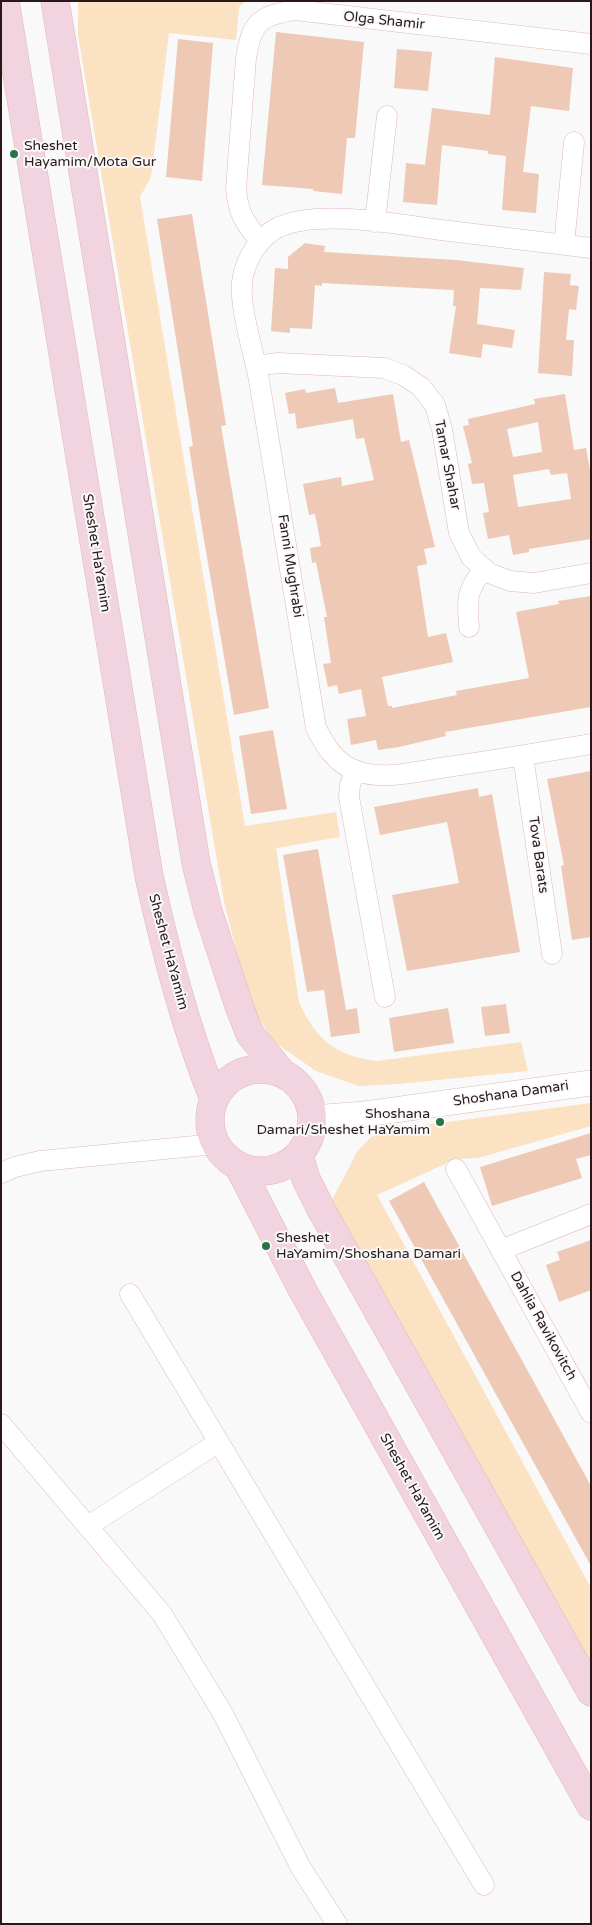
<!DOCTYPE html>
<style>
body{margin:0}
#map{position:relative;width:592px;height:1925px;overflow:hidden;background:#f9f9f9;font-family:"Varela Round",sans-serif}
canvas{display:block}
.frame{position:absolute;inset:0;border:2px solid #281918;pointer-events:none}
</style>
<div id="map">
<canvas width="592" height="1925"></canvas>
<div class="frame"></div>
</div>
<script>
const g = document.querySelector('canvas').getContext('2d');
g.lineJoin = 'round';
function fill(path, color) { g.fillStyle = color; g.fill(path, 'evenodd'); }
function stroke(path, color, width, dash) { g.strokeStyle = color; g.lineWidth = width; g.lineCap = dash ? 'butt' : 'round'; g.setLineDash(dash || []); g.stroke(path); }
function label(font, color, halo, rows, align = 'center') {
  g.font = font + ' "Varela Round",sans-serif'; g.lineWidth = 4; g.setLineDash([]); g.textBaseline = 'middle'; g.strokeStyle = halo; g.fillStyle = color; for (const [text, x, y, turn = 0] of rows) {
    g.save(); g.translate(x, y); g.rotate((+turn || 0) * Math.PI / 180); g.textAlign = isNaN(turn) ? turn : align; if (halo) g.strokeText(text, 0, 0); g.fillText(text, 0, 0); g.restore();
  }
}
fill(new Path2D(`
 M78,1H246L239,7L236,40L169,33L151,177L140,197L245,826L336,812L340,837L276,848L299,1002C316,1039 335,1056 377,1061L521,1042L528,1071L398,1084L359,1086L316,1071L274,1042L257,1015L241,968L224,902L78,35Z
 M591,1103V1126L478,1158L456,1159L377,1195L591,1588V1666L368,1264L331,1202L357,1152L371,1137L395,1129Z`), '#fbe2c2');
fill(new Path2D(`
 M276,32L364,42L355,138H347L342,194L313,191V189L262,185Z
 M178,39L213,43L202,181L166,177Z
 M397,49L432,52L428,91L394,88Z
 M495,57L573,68L569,111L531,106L523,172L539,174L536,213L502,210L506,156L488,154V151L442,145L437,205L403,202L406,163L425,165L432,108L490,115Z
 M192,214L226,425L221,426L269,708L234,715L202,528L189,447L193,446L157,219Z
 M305,243L325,246L324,252L456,260L524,268L521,290L480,288L477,324L515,330L512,348L483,344L481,358L449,353L456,306H453L454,290L322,283V286L315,285L312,329L290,328V333L271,331L275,268L288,269V257Z
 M544,272L571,274L570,285L579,286L576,310L569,309L566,340H574L572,376L538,373Z
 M335,388L338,403L393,394L401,442L409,440L435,547L424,549L427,564L417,566L428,637L446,633L453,662L382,677L388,706H392V708L457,695L456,691L529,678L516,612L559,604L558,601L591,596V707L445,732L446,736L399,747L378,750L376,740L351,745L347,719L366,716L361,689L339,694L337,685L328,687L323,664L331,663L324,617H327L316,562L312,563L310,548L321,546L315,514L309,515L303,484L341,477L342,486L374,480L364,438L356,439L353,419L297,429L295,413L289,414L285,393L305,389L306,393Z
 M565,394L574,450L586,448L591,475V539L529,549V552L513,555L509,535L488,539L483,513L489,512L484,483L472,484L468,464L472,463L463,426L469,425L468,419L535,404L534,399ZM538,422L542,452L513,457L507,429ZM549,469L551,475L567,473L571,499L518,507L513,475Z
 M273,730L287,809L251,814L239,736Z
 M591,771V937L572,940L561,866L564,865L547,779Z
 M478,788L479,797L492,794L520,952L407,971L392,895L459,883L447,822L380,835L374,807Z
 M318,849L346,1010L357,1008L360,1033L331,1037L324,990L307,992L283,855Z
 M506,1004L510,1033L485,1036L481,1007Z
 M448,1008L454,1043L394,1052L389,1018Z
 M591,1133V1155L576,1159L582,1178L492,1206L480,1167Z
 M424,1182L591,1486V1566L389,1201Z
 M591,1240V1290L559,1302L546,1265L560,1260L557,1252Z`), '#eec9b6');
const minor = new Path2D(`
 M375,222L387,116
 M260,241C244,222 238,213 236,188L246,58C252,22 259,16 295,10L591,44
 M564,245L574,142
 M591,248C541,242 491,236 441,230C396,224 320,209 279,227C260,236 247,257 243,276C237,302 254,352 259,380C278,496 297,612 316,728C325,746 336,764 357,771C385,781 418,771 447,767C495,760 543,752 591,744
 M256,366L278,363L384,368L403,375L421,387L435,405L442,429L459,533L471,557L489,573L510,581L534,583L591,573
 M469,627C467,598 466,592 484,568
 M523,756L552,954
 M355,771L350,785L349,797L385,997
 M456,1169L591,1413
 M1,1173L15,1167L40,1161L216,1144
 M501,1250L591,1214
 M130,1294L484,1885
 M1,1424L162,1614L222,1712L301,1868L337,1924
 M88,1526L219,1442`);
const tertiary = new Path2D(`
 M313,1118L365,1114L591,1083`);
const secondary = new Path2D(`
 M5,1L149,876C166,952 185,1027 214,1099
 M55,1L196,863L208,911L239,1006L250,1034L282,1073
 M210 1120a51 51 0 1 1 102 0a51 51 0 1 1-102 0Z
 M299,1155L306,1179L322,1211L591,1692
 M238,1165L302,1289L591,1806`);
stroke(minor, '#e1b7b4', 21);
stroke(tertiary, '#e1b7b4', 26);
stroke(secondary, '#e1b7b4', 29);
stroke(minor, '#fff', 20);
stroke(tertiary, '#fff', 25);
stroke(secondary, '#f2d4e0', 28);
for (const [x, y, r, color] of [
 [14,154,5,"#287443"],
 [440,1122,5,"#287443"],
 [266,1246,5,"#287443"]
]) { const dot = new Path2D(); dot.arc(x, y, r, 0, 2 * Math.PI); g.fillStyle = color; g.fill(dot); stroke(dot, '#f9f9f9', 2); }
label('14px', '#281918', '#f9f9f9', [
 ["Olga Shamir",384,21,6],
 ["Tamar Shahar",447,465,79],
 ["Sheshet HaYamim",96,553,81],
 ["Fanni Mughrabi",290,566,81],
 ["Tova Barats",538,855,82],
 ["Sheshet HaYamim",168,952,75],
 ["Shoshana Damari",511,1094,-8],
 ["Dahlia Ravikovitch",543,1326,61],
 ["Sheshet HaYamim",412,1487,61]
]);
label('14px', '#281918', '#f9f9f9', [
 ["Sheshet",24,146],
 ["Hayamim/Mota Gur",24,162],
 ["Shoshana",430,1114,"right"],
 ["Damari/Sheshet HaYamim",430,1130,"right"],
 ["Sheshet",276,1238],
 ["HaYamim/Shoshana Damari",276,1254]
], 'left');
</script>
